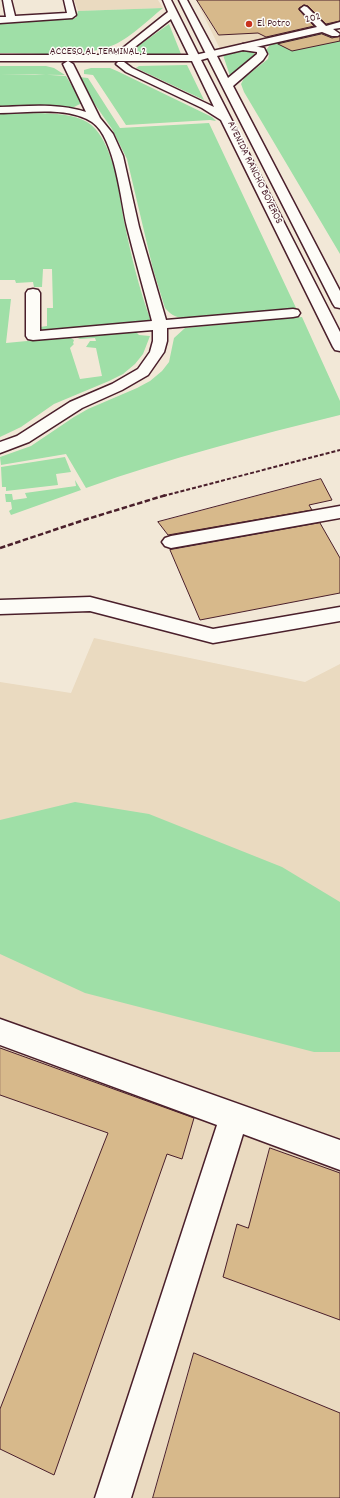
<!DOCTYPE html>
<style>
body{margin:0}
canvas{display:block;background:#f2e8d7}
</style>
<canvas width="340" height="1498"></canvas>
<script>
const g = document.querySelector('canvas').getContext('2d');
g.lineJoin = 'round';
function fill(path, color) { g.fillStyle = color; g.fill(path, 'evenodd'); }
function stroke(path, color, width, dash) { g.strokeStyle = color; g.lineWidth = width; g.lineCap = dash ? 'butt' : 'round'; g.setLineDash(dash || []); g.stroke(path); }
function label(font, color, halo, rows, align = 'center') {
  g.font = font + ' Dekko,sans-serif'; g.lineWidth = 3; g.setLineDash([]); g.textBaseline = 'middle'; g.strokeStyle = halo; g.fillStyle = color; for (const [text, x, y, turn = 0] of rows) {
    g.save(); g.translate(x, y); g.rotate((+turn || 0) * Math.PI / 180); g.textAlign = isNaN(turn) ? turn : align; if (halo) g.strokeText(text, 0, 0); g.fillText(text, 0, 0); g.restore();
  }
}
fill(new Path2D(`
 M74,0H158L163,8L78,11Z
 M196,0H340V22L220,49Z
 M94,638L305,682L340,664V1498H0V682L71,693Z`), '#eadac0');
fill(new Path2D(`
 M163,8C148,20 128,40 111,46C81,58 32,53 0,53V21L76,18L78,11Z
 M169,24L181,54L139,55L131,53V51Z
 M321,33L340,41V254L244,92L241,84L244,78L268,59L269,54L266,50L270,45Z
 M246,51L253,52L256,56L230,76L223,55Z
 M187,65L204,100L136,68L139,66Z
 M0,66H46L54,68L65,75L0,74Z
 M91,68H110L117,71L212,117L216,121L210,120L126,125L93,75L84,74V70Z
 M0,74H35L66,76L82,103L70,109H0Z
 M78,77L88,78L120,128L209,123L297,310L187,318C177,318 172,316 165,308L153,269L127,159L112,129L78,80Z
 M0,114C23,114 67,110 87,122C98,128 106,144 110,156C118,176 120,200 124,221C131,255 139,289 151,321L42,331L40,327L47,326V308H53L52,269H43L42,287H34L33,282L16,283L15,280H0Z
 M0,299H11L6,343L69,337L74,340L73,343L74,344L70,348L80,379L102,376L96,348L86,347L90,341H96L95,338L80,339L73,336L138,330L137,333L139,335L150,336L143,354L135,364L123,374L109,381L54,404L21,427L0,437Z
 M302,317L340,401V415C254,436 170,458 86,488L66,454L1,465L0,457L31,446L74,417L88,409L137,388L150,381L162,371L169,362L174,338L185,328Z
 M65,457L71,472L56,474L58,485L6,491V487H2L1,467Z
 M75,480L81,490L11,515L9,511L12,509L11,502H6L5,494H12L13,500L27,498L25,493L76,486Z
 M75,802L149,814L282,867L340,902V1052H314L85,993L0,954V820Z`), '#9fdfa7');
const building = new Path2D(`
 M197,0H340V21L326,24L308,6L304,5L299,8V10L314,26L266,37L258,33L219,35Z
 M322,34L332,38L340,36V41L292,51L278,44Z
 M321,479L332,500L309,505L312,510L168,535L158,522Z
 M320,523L340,558V593L200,620L170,550Z
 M0,1048L194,1118L182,1159L167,1154L54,1475L0,1449V1409L108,1133L0,1095Z
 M270,1148L340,1173V1320L223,1277L237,1224L248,1228Z
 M194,1353L340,1413V1498H153Z`);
fill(building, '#d7b98b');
stroke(building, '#4a1f2b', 1);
const minor = new Path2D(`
 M3,0H11L15,16L67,13L64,0H72L76,15L72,18L0,23V17H6Z
 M304,6L307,7L326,26L340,22V28L333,29L340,34L338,36H332L322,32L243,50L238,47L243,44L317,27L300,9Z
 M68,61L73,64L100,118L113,134L123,156L139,227L166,320L293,309L298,310L300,313L298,316L293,317L167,328V341L164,352L148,375L122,390L82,408L29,442L0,453V442L17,436L70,402L112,384L138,369L150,352L153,341V330L33,340L28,339L26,336V293L28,290L33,289L38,290L40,293V331L152,321C144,290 135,259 127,227C121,202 115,137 92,122C67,106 29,113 0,113V107C29,106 58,103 86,112L63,64Z
 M340,506V518L171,548L165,546L162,542L165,538L171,536Z
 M90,597L213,629L340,607V621L213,643L90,611L0,614V600Z
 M0,1019L340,1140V1170L243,1134L131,1498H95L217,1125L0,1045Z`);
const major = new Path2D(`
 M243,44L264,48L267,54L263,60L233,86L340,291V308L335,307L333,304L208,58L201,60L340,332V351L335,350L333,347L221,120L202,108L126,72L116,64L118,62H124L132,68L214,107L192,61H0V55H195ZM243,50L257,52V54L228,78L217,56Z`);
const highway = new Path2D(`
 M163,0H171L200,58L198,60L195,61L190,58L171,19L131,50L128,51L123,48L168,12Z
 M179,0H187L216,54L214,56H208L206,54Z`);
stroke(minor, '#4a1f2b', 3);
stroke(major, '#4a1f2b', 3);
stroke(highway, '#4a1f2b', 3);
fill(minor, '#fdfcf7');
fill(major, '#fdfcf7');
fill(highway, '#fdfcf7');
stroke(new Path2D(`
 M163,496L340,450`), '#4a1f2b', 2, [4, 2]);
stroke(new Path2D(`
 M0,548L84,520L166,495`), '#4a1f2b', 2.5, [5.5, 2.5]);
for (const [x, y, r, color] of [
 [249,24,4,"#c8321e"]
]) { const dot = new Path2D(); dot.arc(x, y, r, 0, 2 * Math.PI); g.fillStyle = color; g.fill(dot); stroke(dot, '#fdfcf7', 1.5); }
label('11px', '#4a1f2b', '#fdfcf7', [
 ["202",313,19,-13],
 ["ACCESO AL TERMINAL 2",98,52],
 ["AVENIDA RANCHO BOYEROS",254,173,64]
]);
label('11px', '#4a1f2b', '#fdfcf7', [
 ["El Potro",257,24]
], 'left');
</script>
